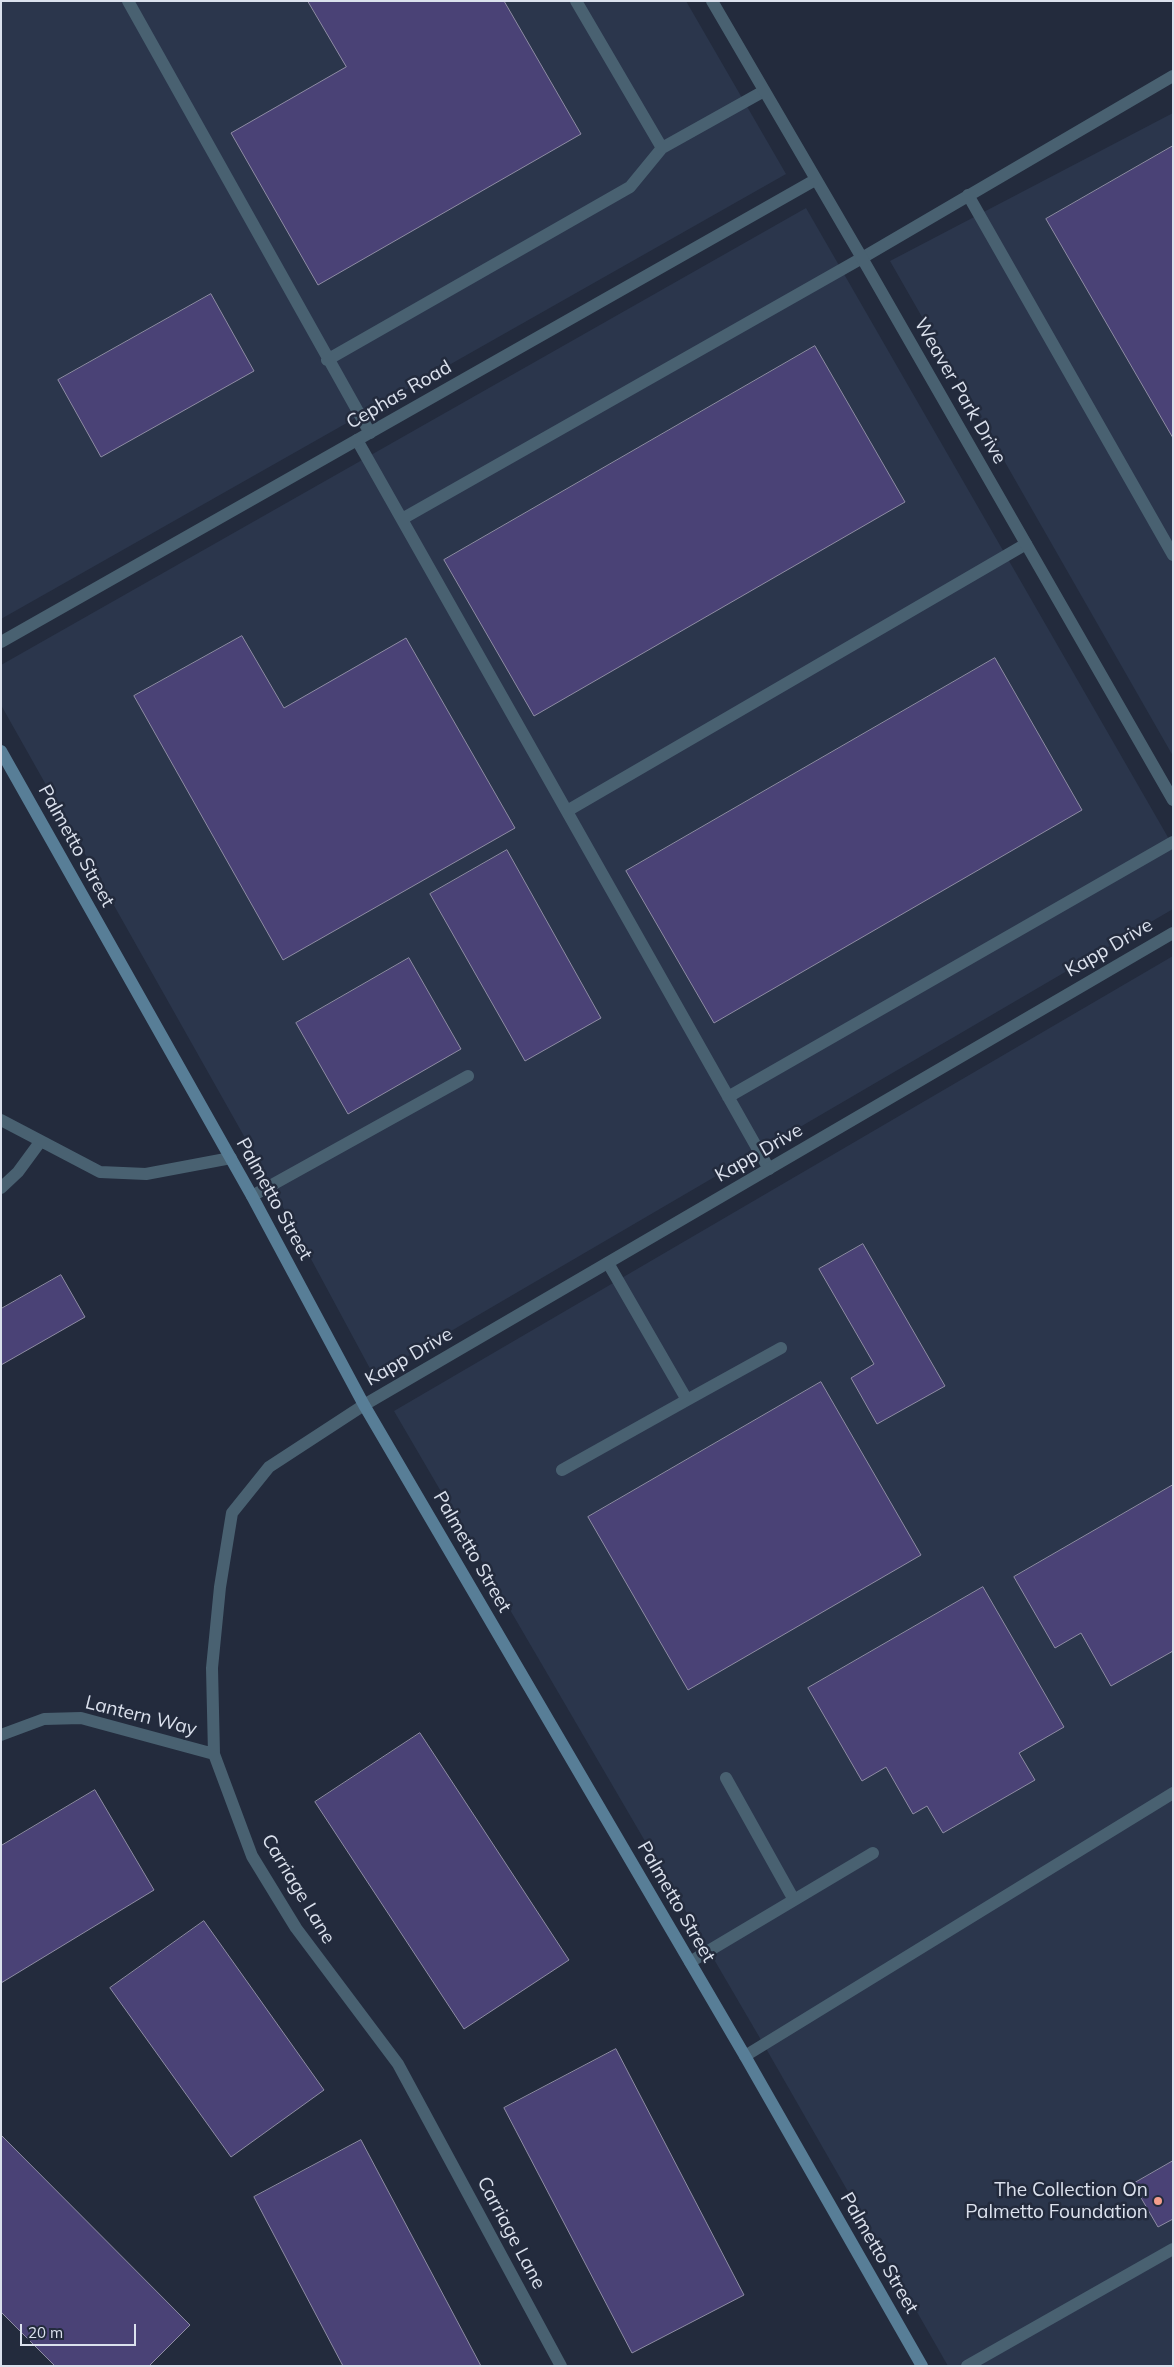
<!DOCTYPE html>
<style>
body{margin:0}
#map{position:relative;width:1174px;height:2367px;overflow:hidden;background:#232b3d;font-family:Mulish,sans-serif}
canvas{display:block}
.frame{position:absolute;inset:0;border:2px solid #dbe1ed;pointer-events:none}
.scale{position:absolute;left:20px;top:2324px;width:116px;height:22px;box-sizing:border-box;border:2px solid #dbe1ed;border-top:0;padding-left:6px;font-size:15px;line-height:18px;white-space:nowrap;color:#dbe1ed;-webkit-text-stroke:4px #232b3d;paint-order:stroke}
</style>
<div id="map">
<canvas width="1174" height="2367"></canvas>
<div class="frame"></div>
<div class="scale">20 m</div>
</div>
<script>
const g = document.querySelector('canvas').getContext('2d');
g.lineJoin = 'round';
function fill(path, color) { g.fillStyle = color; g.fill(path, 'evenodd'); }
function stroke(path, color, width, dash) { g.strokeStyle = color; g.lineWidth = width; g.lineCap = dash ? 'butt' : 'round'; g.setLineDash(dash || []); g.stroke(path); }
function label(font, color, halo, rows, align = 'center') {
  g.font = font + ' Mulish,sans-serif'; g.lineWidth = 5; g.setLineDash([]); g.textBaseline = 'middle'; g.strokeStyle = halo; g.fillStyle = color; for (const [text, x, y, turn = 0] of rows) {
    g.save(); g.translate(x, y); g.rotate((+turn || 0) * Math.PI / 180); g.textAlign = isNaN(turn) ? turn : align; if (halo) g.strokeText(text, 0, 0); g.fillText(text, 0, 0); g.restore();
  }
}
fill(new Path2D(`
 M1,1H686L786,174L1,619Z
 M1173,113V756L890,261Z
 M806,208L1173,846V909L374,1376L262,1168L1,705V665Z
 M1173,956V2366H948L764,2045L394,1411Z`), '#2b364c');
const building = new Path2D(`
 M308,1H504L581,134L318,285L231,133L346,67Z
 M1173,146V438L1046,219Z
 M211,294L254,371L101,457L58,380Z
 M815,346L905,502L534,716L444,560Z
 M242,636L284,708L406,638L515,828L283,960L134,696Z
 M995,658L1082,810L714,1023L626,871Z
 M507,850L601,1018L525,1061L430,894Z
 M409,958L461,1049L348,1114L296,1023Z
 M863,1244L945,1386L877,1424L851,1378L874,1364L819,1269Z
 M61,1275L85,1317L1,1365V1309Z
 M821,1382L921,1555L688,1690L588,1517Z
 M1173,1485V1651L1111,1686L1081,1633L1055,1648L1014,1577Z
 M983,1587L1064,1727L1019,1753L1035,1780L943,1833L927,1806L913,1814L886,1767L862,1781L808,1688Z
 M420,1733L569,1960L464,2029L315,1802Z
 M95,1790L154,1890L1,1983V1846Z
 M204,1921L324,2090L231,2157L110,1988Z
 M616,2049L744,2295L632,2353L504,2108Z
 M1,2135L190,2325L149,2366H55L1,2312Z
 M361,2140L481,2366H343L254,2197Z
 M1173,2161V2219L1158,2227L1133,2184Z`);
fill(building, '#4a4276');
stroke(building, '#8e8ca4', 1);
stroke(new Path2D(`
 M128,1L370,433
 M576,1L662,148L764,91
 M968,195L1173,555
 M327,360L630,187L662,148
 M357,440L769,1169
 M402,519L862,258L1173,76
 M567,811L1026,544
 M728,1097L1173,842
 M1,1120L100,1172L146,1174L231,1158
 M1,1188L18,1172L40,1142
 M252,1196L468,1076
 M608,1263L687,1400L781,1348
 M562,1470L687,1400
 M726,1778L794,1900
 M690,1962L873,1853
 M745,2056L1173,1793
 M967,2366L1173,2249`), '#496171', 12);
stroke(new Path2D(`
 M712,1L862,258L1173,800
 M1,642L815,180
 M1,1735L44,1719L81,1718L214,1754
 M561,2366L398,2064L296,1928L252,1856L214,1754L212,1668L220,1587L232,1513L269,1467L364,1405L1173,933`), '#496171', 12);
stroke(new Path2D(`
 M1,751L252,1196L364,1405L745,2056L922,2366`), '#587e97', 12);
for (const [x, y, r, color] of [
 [1158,2201,5,"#f49d8c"]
]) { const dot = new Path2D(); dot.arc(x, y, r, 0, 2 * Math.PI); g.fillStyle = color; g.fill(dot); stroke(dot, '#232b3d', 2); }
label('19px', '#dbe1ed', '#232b3d', [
 ["Weaver Park Drive",960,391,60],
 ["Cephas Road",399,395,-30],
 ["Palmetto Street",76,846,61],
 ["Kapp Drive",1109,948,-30],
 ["Kapp Drive",759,1153,-30],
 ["Palmetto Street",274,1199,61],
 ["Kapp Drive",409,1357,-30],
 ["Palmetto Street",472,1552,60],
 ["Lantern Way",141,1716,14],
 ["Carriage Lane",298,1889,59],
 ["Palmetto Street",676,1902,60],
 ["Carriage Lane",511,2233,62],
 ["Palmetto Street",879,2253,60]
]);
label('19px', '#dbe1ed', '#232b3d', [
 ["The Collection On",1148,2190],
 ["Palmetto Foundation",1148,2212]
], 'right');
</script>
